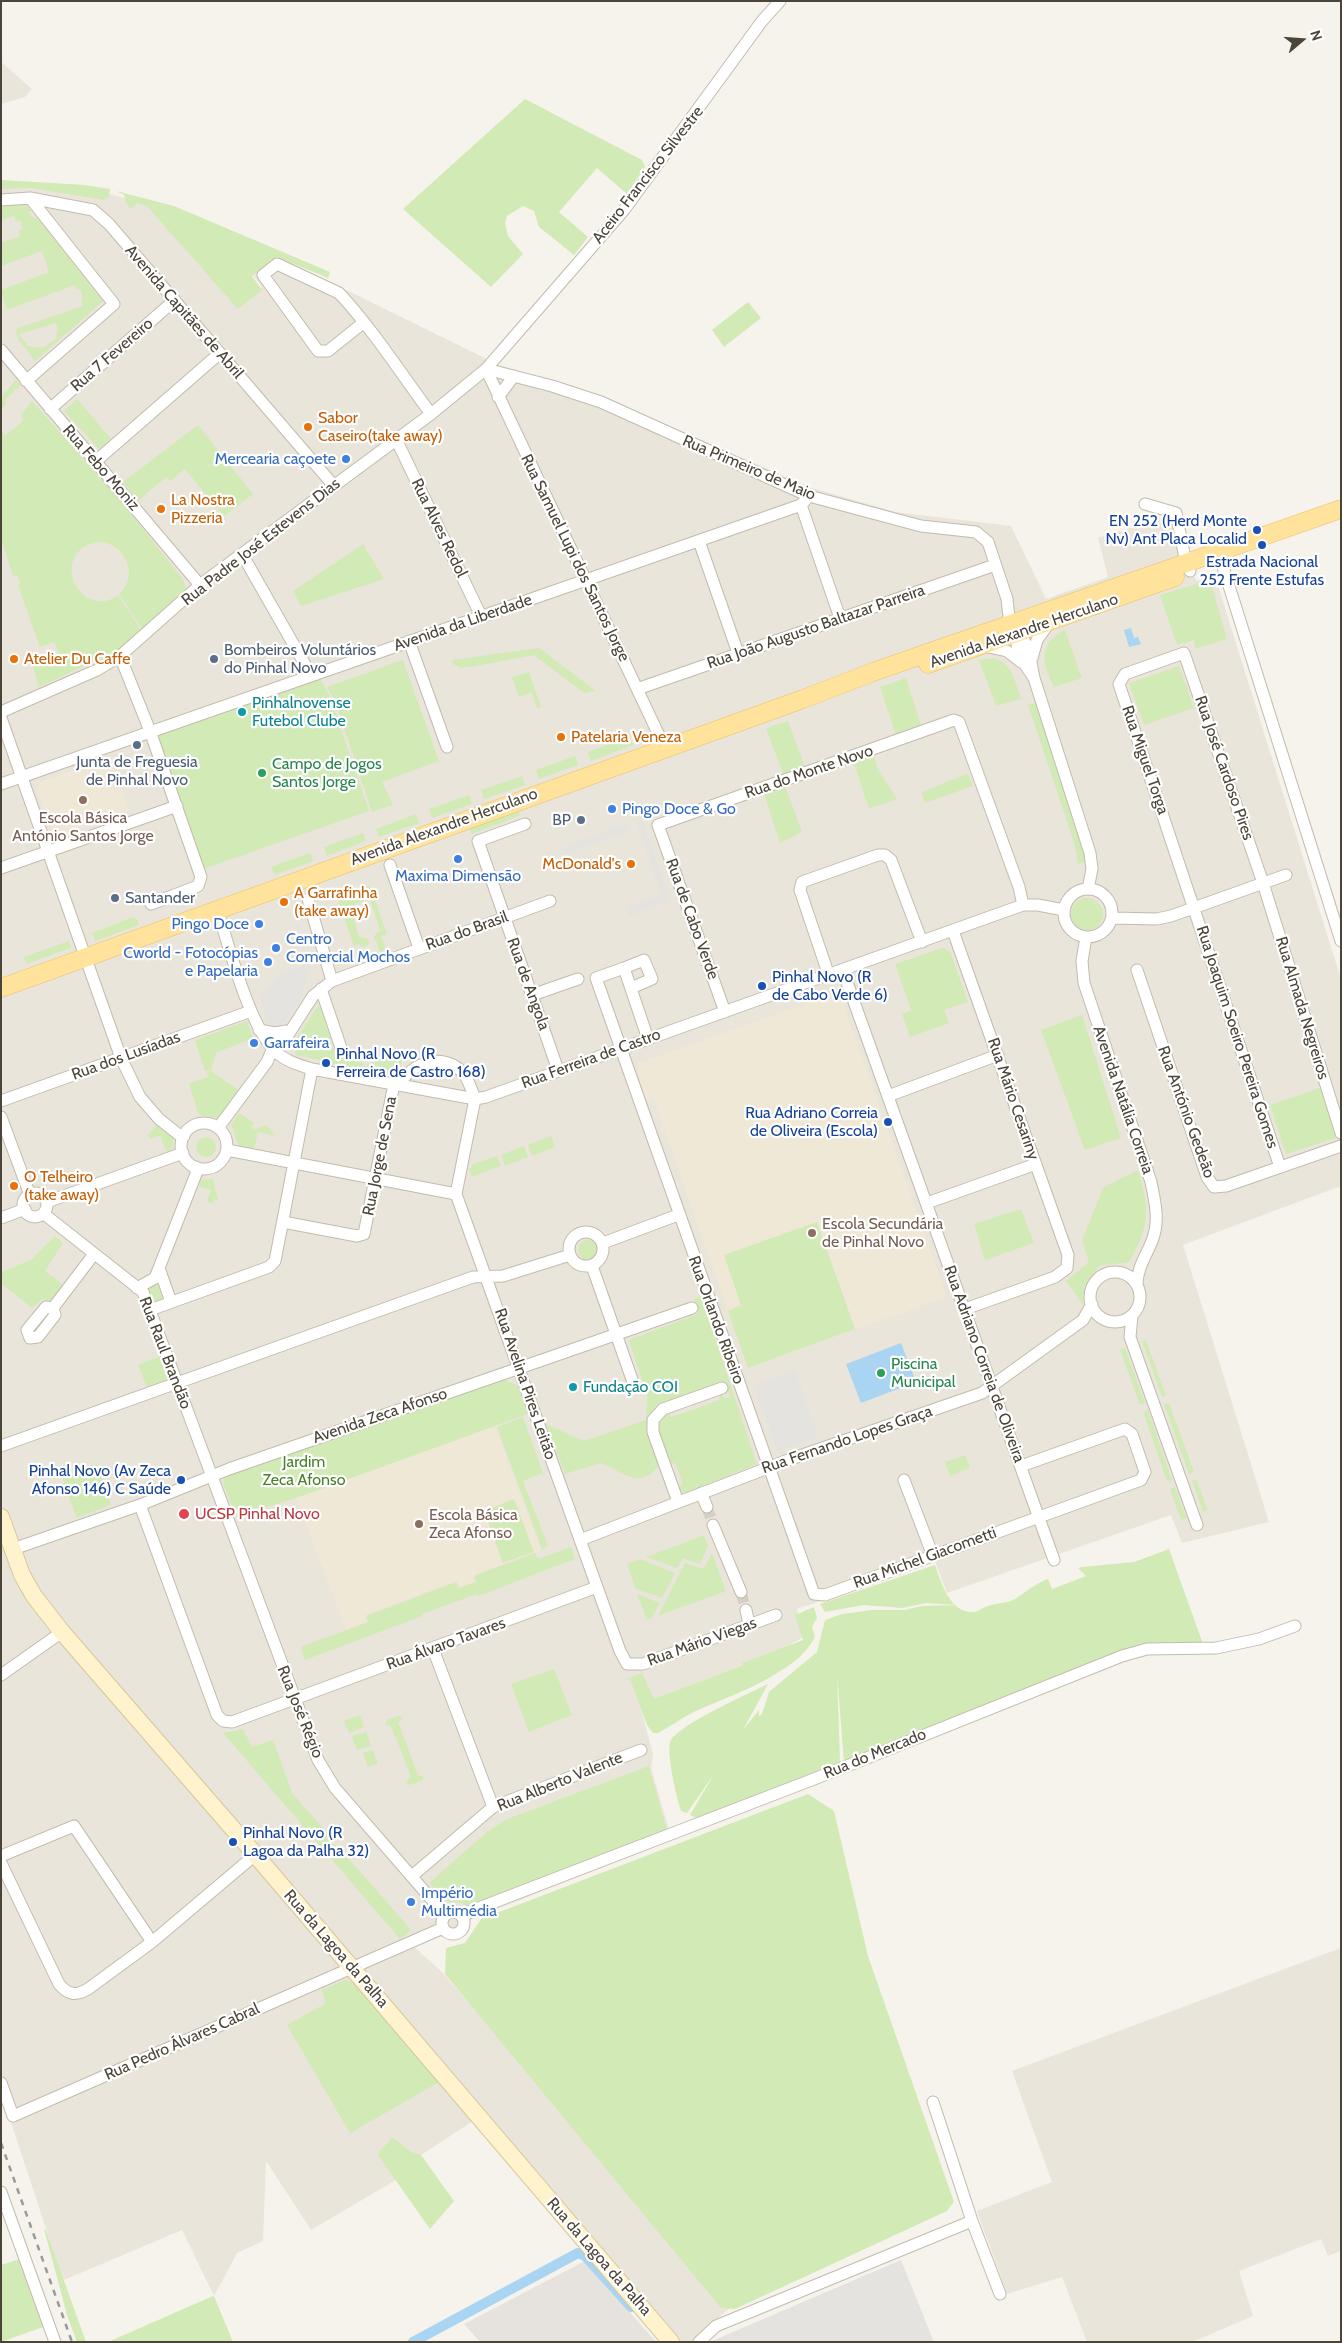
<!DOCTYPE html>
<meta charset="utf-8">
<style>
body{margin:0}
#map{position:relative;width:1342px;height:2343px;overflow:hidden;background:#f6f3ec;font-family:Cabin,sans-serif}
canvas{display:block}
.frame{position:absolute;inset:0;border:2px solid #4b4439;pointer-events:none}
.north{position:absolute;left:1277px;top:15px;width:50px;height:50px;-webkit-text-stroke:4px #fff;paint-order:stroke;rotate:72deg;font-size:14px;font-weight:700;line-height:20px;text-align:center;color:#4b4439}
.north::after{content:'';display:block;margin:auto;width:18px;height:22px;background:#4b4439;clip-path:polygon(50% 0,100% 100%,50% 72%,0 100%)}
</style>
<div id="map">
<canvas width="1342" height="2343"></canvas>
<div class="frame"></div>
<div class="north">N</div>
</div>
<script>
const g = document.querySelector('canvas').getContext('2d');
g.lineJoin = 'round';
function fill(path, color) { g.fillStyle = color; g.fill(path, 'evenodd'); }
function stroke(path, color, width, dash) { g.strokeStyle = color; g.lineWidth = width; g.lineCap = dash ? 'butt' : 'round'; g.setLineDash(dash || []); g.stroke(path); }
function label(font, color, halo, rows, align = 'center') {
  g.font = font + ' Cabin,sans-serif'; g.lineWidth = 4.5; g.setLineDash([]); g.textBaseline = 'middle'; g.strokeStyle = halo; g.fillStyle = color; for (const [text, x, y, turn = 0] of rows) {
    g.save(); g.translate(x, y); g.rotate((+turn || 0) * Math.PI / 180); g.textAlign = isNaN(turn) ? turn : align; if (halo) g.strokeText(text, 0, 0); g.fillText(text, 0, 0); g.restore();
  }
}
fill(new Path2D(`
 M1,62L32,89L25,97L1,104Z
 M1,183L92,189L148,205L241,306L262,287L253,275L277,256L497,364L673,428L812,488L896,512L1011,526L1046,599L1108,577L1098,538L1172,515L1179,549L1197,581L1215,576L1341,979V1186L1183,1245L1269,1522L1182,1543L1171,1515L947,1593L935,1561L797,1609L804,1637L776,1652L640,1705L653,1754L651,1768L672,1840L472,1919L457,1940L428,1934L410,1943L443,1973L732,2306L691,2342H664L473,2121L421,2155L410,2151L394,2138L377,2154L396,2180L311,2230L266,2161L263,2241L237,2253L214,2296L182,2230L64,2280L58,2265L1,2092Z
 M1341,1948V2251L1328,2256L1321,2239L1239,2271L1253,2316L1192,2342H1087L1062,2277L1007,2294L977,2211L1052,2182L1012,2071Z`), '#eae5da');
fill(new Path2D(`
 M585,2261L656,2342H480L464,2324Z`), '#e6e2dd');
fill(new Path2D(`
 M110,757L129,811L59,836L54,833L37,788L40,782Z
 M839,992L947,1297L748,1368L654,1100L647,1102L637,1072L639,1063Z
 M495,1426L541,1550L474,1575L476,1582L459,1588L457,1581L365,1615L367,1622L346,1630L296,1498Z`), '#efe8d6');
fill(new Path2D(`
 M525,99L642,160L645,167L627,194L597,168L559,212L588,237L574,255L539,227L534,211L523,206L507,216L505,223L508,236L523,254L491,287L403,209Z
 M1,180L85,185L110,189L109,197L104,200L31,188L1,189Z
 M116,191L174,206L330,272L328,278L277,257L252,276L262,290L238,309L147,206L137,203L131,209L126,203L124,195Z
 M25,204L31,210L29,213L34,219L37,217L103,301L35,361L18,339L15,329L83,306L81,300L83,298L80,289L77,290L75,285L7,310L1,290L49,272L42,251L1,266V243L20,236L19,230L23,229L20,220L16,221L14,216L1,220V206ZM56,323L58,330L55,340L42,348L28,346L19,334Z
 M748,302L761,318L724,347L712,330Z
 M16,380L21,385L5,400L7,403L1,410V397Z
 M77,399L111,439L99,449L64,411Z
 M32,401L118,498L182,578L186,588L142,629L119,594C146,571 113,527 84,547C52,569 88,619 118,595L141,630L117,651L39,687L33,667L59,652L54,642L40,647L18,585L20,584L17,575L13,576L3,544H1V429L5,436L24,420L21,415Z
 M198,425L253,494L224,516L185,469L170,481L166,477L138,501L123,482Z
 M363,544L384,579L301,606L293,591Z
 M1210,580L1227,639L1195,649L1194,640L1177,645L1160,595Z
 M1065,630L1082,678L1054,687C1042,662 1037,645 1065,630Z
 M539,648L596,691L584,693L534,655L470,667L469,666L461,668L453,664L452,660Z
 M992,658C1012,661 1015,682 1021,699L996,706L979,660Z
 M403,660L439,761L382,782L393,805L372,812L335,701L327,687Z
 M1179,666L1194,708L1144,725L1129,683Z
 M529,672L541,707L537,708L532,692L519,697L512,677Z
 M319,677L331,699L369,811L203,869L155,734Z
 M906,678L921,725L896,735L880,687Z
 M1036,703L1082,839L1086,862L1078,864L1074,842L1028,705Z
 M788,721L805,767L784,776L766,728Z
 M629,736L633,745L591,761L588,752Z
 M575,756L578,765L539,779L536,770Z
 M874,756L878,770L897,799L869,809L854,763Z
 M968,773L973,786L925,803L921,793Z
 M522,776L525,785L484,799L481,790Z
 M785,786L802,832L780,843L764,794Z
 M469,795L472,804L432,818L429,809Z
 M517,811L521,815L472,834L469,827Z
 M416,814L419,823L379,837L376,829Z
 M363,833L366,841L327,856L324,847Z
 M310,853L313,861L275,875L271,867Z
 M370,886L387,934L381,936L386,950L380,952L374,936L380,930L370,899L350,906L359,937L367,938L369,945L361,947L360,944L354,946L337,898Z
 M1071 914a16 16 0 1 1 32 0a16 16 0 1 1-32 0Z
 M133,917L137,919L139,925L95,941L92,933Z
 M69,941L71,948L26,964L24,957Z
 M942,948L950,951L968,1002L944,1010L949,1023L910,1037L902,1014L911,1010L895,964Z
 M318,1006L321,1007L336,1059L356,1053L364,1066L401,1053L402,1063L395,1072L396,1077L296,1055L294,1042Z
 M1082,1015L1121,1138L1085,1150L1041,1030Z
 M247,1021L253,1038L216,1053L211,1070L205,1071L195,1040Z
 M211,1071L238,1090L219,1118L199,1115L189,1084L208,1077L207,1072Z
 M1320,1088L1336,1138L1286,1154L1270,1105Z
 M239,1113L254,1123L252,1127L254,1130L266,1125L276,1136L258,1132L254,1149L239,1146L231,1125Z
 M157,1125L174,1139L172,1150L166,1151L160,1136L150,1139L148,1135Z
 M551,1136L555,1147L532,1156L528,1145Z
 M196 1147a10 10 0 1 1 20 0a10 10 0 1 1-20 0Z
 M524,1146L528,1157L505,1166L501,1155Z
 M497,1156L501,1166L472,1177L469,1170L473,1164Z
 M1138,1170C1150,1210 1150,1226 1129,1262L1099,1266L1084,1287L1083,1305L1066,1281L1089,1262L1082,1240L1103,1188Z
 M213,1179L218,1201L214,1199L212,1204L207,1201L211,1190L199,1186L201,1180Z
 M1021,1209L1034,1243L985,1260L974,1224Z
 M817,1222L855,1329L748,1368L728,1311L741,1305L724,1255Z
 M55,1236L63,1243L45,1271L63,1285L51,1301L43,1299L32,1308L1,1283V1272L31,1260Z
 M578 1250a10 10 0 1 1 20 0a10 10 0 1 1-20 0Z
 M157,1284L163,1300L154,1303L148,1287Z
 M701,1296L757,1464L685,1493L678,1488L683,1483L675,1463L670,1464L658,1435L661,1417L669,1413L671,1417L720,1400L719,1395L721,1394L725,1399L730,1397L725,1383L660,1407L647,1423L659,1465C640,1491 623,1472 601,1463L565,1474L546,1424L584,1441L646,1420L647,1396L629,1340L698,1314L694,1298Z
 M1146,1340L1166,1396L1162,1397L1142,1341Z
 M1125,1348L1145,1403L1140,1405L1120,1349Z
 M161,1356L169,1377L168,1380L147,1387L138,1365Z
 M499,1378L517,1385L528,1414L296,1498L236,1517L223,1483L224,1476Z
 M1169,1403L1194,1472L1189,1474L1164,1404Z
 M1148,1410L1172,1480L1167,1481L1143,1412Z
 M523,1417L543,1473L523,1481L548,1546L542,1549L497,1427Z
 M965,1455L970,1468L950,1476L945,1462Z
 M97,1464L111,1505L77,1518L62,1478Z
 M1196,1479L1208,1510L1203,1512L1192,1481Z
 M1175,1487L1186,1518L1181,1520L1170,1489Z
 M514,1499L534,1552L503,1563L484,1511Z
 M704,1535L708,1546L700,1564L683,1558L677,1568L646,1557Z
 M571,1547L575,1559L478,1596L477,1594L422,1614V1616L305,1660L301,1647L368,1622L366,1616L456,1582L459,1588L476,1582L474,1576L535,1553L538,1559Z
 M1169,1549L1203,1644L1145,1647L844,1762L837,1673L840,1762L697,1818L690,1815L714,1774L687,1813L681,1811C677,1799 665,1750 671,1740C682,1723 748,1694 768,1684L743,1730L759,1710V1716L762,1714L769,1692L817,1652L825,1620L842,1614L872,1610H905L921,1606L957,1605L926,1603L902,1608L864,1605L825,1612L820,1604L935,1565C941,1582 950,1614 974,1612C980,1611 983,1607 988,1606C997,1603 1006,1604 1015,1599C1026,1592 1034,1584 1048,1579L1052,1589L1086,1576L1078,1568L1082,1567L1134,1562Z
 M712,1553L726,1591L658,1616L685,1563L703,1569Z
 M640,1559L675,1573L662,1598L636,1589L627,1564Z
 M637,1594L660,1603L652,1618L647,1620Z
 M814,1607L817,1618L812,1627L815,1636C801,1671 733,1695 698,1710C684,1716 672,1726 658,1733H653L647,1725L630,1679L623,1680L642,1673L654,1699L743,1665L742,1663L803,1640L795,1615Z
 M554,1669L572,1715L529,1732L511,1684Z
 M360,1715L364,1727L349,1733L344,1721Z
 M398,1716L404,1718L398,1722L418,1775L424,1777L422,1781L410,1785L406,1783L411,1776L391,1726L385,1725L387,1720Z
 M243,1729L252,1747L273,1740L292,1793L328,1834V1839L358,1869L411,1930L400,1939L223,1733Z
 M366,1732L371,1746L357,1750L352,1736Z
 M373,1750L378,1764L368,1767L363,1753Z
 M649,1766L667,1830L468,1907L462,1903L448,1902L429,1883L487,1832L507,1819Z
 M808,1794L834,1811L868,1956L954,2202L947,2211L735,2309L721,2308L445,1974L446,1948L465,1943L481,1919Z
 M345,1980L352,1982L441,2081L350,2133L287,2025L325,2004L322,1990Z
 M393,2137L410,2151L421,2155L454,2201L430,2229L377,2154Z
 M44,2229L46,2230L86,2342H77L67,2315Z
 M23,2258L46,2326L1,2342V2265Z
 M214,2296L233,2342H108L213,2296Z`), '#d2eab5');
fill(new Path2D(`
 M643,821L671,901L629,916L626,907L661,894L637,823Z
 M627,824L629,831L566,854L563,847Z
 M182,885L188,887L191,894L189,901L154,912L148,910L145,904L154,894Z
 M311,963L301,999L283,1024L273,1027L269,1025L266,1022L260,995L283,972Z
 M795,1370L818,1437L778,1451L754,1385Z
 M901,2260L934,2342L712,2341Z`), '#e5e3e0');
fill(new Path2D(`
 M1131,628L1134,638L1138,637L1141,644L1129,647L1124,630Z
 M901,1343L916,1382L861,1403L846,1364Z`), '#a9d4f2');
stroke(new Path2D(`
 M413,2342L578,2253L585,2256L631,2307`), '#a9d4f2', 10);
stroke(new Path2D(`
 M707,1507L713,1525
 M741,1592L746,1610`), '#d4d0c8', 11, [11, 5.5]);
const street = new Path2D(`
 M1,200L30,198L93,210L109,224L334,486
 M363,323L328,351H318L263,275L277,264L339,293C371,327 402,375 431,414
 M1,350L200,585
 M486,369L552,386L601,402L809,496L921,526L976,532L988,542L1007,599L1009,617L1015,621
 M486,369L665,748
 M26,381L114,304L30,198
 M498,397L514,376
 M50,409L175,300
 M396,439L481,616
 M96,461L220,353
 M1145,504L1176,513L1185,558L1190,571
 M801,505L840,618
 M699,541L738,653
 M1218,551L1341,941
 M242,554L311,675
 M409,641L447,747
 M984,646L1007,651L1021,662
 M120,656L150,731L201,877L198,886L151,904
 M1032,658L1037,640L1049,623
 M1034,678C1025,664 1012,651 1019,633L1028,647L1034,678L1090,853L1092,869L1088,889
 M637,689L995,565
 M1,712L97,670L120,656L200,585L431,414L486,369L624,210L762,21L780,1
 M1,718L121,1058L140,1097L159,1119L178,1134L184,1136
 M1,784L801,505L809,496
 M525,824L478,841L558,1070
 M390,865L419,948
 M1,868L177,806
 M1064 913a24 24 0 1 1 48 0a24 24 0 1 1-48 0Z
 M308,899L332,981
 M217,909C229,946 249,1025 275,1051C285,1061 299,1065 312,1069L475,1099L486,1097L1023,905H1038L1064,910
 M1112,918L1157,919L1171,916L1286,875
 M953,931L1068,1255L1067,1268L1055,1277L965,1309
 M1086,937L1082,961L1084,983L1151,1182C1155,1202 1160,1221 1152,1241C1146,1256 1137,1268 1137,1285
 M624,968L644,960L652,979L631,988
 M1137,970L1207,1177L1214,1187L1226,1186L1341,1146
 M843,971L1054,1560
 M829,976L800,890L802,882L878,855H885L891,860L922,942
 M321,989L341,1048
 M532,995L578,979
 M725,1012L658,825L954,720L959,722L1019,887L1023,905
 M259,1030L275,1033L286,1031
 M648,1039L624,968L596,978L814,1594L825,1595L1141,1480L1145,1472L1132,1434L1125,1429L1021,1466
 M273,1048L286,1038L313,996L332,981L550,901
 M399,1085C412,1062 444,1051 464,1074C469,1081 472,1091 475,1099
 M888,1096L998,1055
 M475,1099L456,1194L620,1651L627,1664H643L776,1615
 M1,1101L251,1011
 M1,1117L30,1195
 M181 1146a23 23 0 1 1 46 0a23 23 0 1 1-46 0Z
 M218,1128L267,1062L275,1043
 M227,1150L456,1194
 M1280,1167L1119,684L1125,674L1184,653L1263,883L1341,1133
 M23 1205a12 12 0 1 1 24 0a12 12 0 1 1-24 0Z
 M47,1202L183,1153
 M927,1203L1036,1164
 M44,1214L143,1292L318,1760L335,1788L445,1915
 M1,1218L25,1209
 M283,1222L357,1236L364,1234L394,1084
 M569 1249a17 17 0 1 1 34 0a17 17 0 1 1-34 0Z
 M603,1243L678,1215
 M592,1266L634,1385
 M159,1268L171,1302
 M1090 1297a25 25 0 1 1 50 0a25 25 0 1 1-50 0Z
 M137,1288L155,1278L196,1174V1167
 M46,1307L53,1308L55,1315L38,1337L30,1338L27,1330Z
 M53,1308L94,1254
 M150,1310L269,1267L275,1261L312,1069
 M1132,1316L1130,1337L1197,1525
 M1,1446L473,1277L503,1276L570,1255
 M904,1480L933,1556
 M701,1493L707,1507
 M678,1502L653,1432V1420L663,1409L722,1388
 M140,1505L217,1715L223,1721L232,1722L597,1587
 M713,1525L741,1592
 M580,1540L791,1459L982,1393L1083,1320L1092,1304
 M13,1549L140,1505L229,1469L692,1308
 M746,1610L749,1624
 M433,1649L493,1807
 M1,1675L62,1632
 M1,1856L74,1826L152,1942
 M1,1863L59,1984C68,1995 76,1996 88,1989L152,1942L255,1855
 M412,1876L493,1807L641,1750
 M442 1923a11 11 0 1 1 22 0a11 11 0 1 1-22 0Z
 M462,1917L471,1911L827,1774L1122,1656L1147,1649L1216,1648L1259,1639L1295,1626
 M1,2083L13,2116L443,1928
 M933,2102L972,2221L1000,2294
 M1,2192L55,2342
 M699,2342L716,2326L972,2221`);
const secondary = new Path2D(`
 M1,1517L22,1575L34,1596L62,1632L247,1845L671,2342`);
const primary = new Path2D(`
 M928,664L1175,577
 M1,988L803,699L873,672L1341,509`);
stroke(street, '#c2bbae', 13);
stroke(secondary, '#d6c79b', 18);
stroke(primary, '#e6c16a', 19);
stroke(street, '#fff', 11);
stroke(secondary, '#fff3cd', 16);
stroke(primary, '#ffe39c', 18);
stroke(new Path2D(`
 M1,2143L72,2342`), '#9a9a9a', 2.5, [6, 6]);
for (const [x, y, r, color] of [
 [308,427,5,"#e8710a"],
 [346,459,5,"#3f7fe0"],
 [161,509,5,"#e8710a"],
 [1257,530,5,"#1a4fb4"],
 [1262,545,5,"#1a4fb4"],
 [14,659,5,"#e8710a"],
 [214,659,5,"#5c6f8a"],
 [242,712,5,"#0f9aa8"],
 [561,737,5,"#e8710a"],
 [137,745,5,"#5c6f8a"],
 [262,773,5,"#2e9e5b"],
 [83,800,5,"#8d6e63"],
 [612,809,5,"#3f7fe0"],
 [581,820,5,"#5c6f8a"],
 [458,859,5,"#3f7fe0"],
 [631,864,5,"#e8710a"],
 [115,898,5,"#5c6f8a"],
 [284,902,5,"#e8710a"],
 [259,924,5,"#3f7fe0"],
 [276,948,5,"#3f7fe0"],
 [268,962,5,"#3f7fe0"],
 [762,986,5,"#1a4fb4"],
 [254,1043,5,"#3f7fe0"],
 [326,1063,5,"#1a4fb4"],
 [888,1122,5,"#1a4fb4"],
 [14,1186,5,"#e8710a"],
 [812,1233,5,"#8d6e63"],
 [881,1373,5,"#2e9e5b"],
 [573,1387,5,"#0f9aa8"],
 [181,1480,5,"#1a4fb4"],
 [184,1514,6,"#e0444e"],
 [419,1524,5,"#8d6e63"],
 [233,1842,5,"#1a4fb4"],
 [411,1902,5,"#3f7fe0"]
]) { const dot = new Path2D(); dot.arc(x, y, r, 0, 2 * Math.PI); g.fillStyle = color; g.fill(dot); stroke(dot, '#fff', 2); }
label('16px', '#4b4439', '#fff', [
 ["Aceiro Francisco Silvestre",648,175,-52],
 ["Avenida Capitães de Abril",184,312,49],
 ["Rua 7 Fevereiro",112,355,-41],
 ["Rua Febo Moniz",101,468,49],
 ["Rua Primeiro de Maio",749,468,23],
 ["Rua Alves Redol",439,528,64],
 ["Rua Padre José Estevens Dias",261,542,-38],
 ["Rua Samuel Lupi dos Santos Jorge",575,558,64],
 ["Avenida da Liberdade",463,623,-19],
 ["Rua João Augusto Baltazar Parreira",816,627,-19],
 ["Avenida Alexandre Herculano",1024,631,-19],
 ["Rua Miguel Torga",1145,760,71],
 ["Rua José Cardoso Pires",1224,768,71],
 ["Rua do Monte Novo",809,772,-19],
 ["Avenida Alexandre Herculano",444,827,-20],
 ["Rua de Cabo Verde",692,919,70],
 ["Rua do Brasil",467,931,-20],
 ["Rua de Angola",528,984,70],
 ["Rua Almada Negreiros",1302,1008,73],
 ["Rua Joaquim Soeiro Pereira Gomes",1237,1037,72],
 ["Rua dos Lusíadas",126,1056,-20],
 ["Rua Ferreira de Castro",591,1059,-20],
 ["Rua Mário Cesariny",1013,1099,71],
 ["Avenida Natália Correia",1123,1100,71],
 ["Rua António Gedeão",1186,1112,70],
 ["Rua Jorge de Sena",380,1156,-79],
 ["Rua Orlando Ribeiro",716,1320,70],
 ["Rua Raul Brandão",165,1353,69],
 ["Rua Adriano Correia de Oliveira",984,1364,70],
 ["Rua Avelina Pires Leitão",525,1384,71],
 ["Avenida Zeca Afonso",380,1416,-19],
 ["Rua Fernando Lopes Graça",847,1440,-19],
 ["Rua Michel Giacometti",925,1558,-20],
 ["Rua Mário Viegas",702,1642,-20],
 ["Rua Álvaro Tavares",446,1644,-20],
 ["Rua José Régio",300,1712,68],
 ["Rua do Mercado",875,1754,-22],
 ["Rua Alberto Valente",560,1782,-22],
 ["Rua da Lagoa da Palha",336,1949,49],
 ["Rua Pedro Álvares Cabral",182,2042,-24],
 ["Rua da Lagoa da Palha",599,2257,49]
]);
label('16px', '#c56008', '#fff', [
 ["Sabor",318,418],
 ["Caseiro(take away)",318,436],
 ["La Nostra",171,500],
 ["Pizzeria",171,518],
 ["Atelier Du Caffe",24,659],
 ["Patelaria Veneza",571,737],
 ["McDonald's",621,864,"right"],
 ["A Garrafinha",294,893],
 ["(take away)",294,911],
 ["O Telheiro",24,1177],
 ["(take away)",24,1195]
], 'left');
label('16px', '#366cbe', '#fff', [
 ["Mercearia caçoete",336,459,"right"],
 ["Pingo Doce & Go",622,809],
 ["Maxima Dimensão",458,876,"center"],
 ["Pingo Doce",249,924,"right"],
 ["Centro",286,939],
 ["Comercial Mochos",286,957],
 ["Cworld - Fotocópias",258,953,"right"],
 ["e Papelaria",258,971,"right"],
 ["Garrafeira",264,1043],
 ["Império",421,1893],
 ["Multimédia",421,1911]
], 'left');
label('16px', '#164399', '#fff', [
 ["EN 252 (Herd Monte",1247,521],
 ["Nv) Ant Placa Localid",1247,539],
 ["Estrada Nacional",1262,562,"center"],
 ["252 Frente Estufas",1262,580,"center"],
 ["Pinhal Novo (R",772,977,"left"],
 ["de Cabo Verde 6)",772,995,"left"],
 ["Pinhal Novo (R",336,1054,"left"],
 ["Ferreira de Castro 168)",336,1072,"left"],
 ["Rua Adriano Correia",878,1113],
 ["de Oliveira (Escola)",878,1131],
 ["Pinhal Novo (Av Zeca",171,1471],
 ["Afonso 146) C Saúde",171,1489],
 ["Pinhal Novo (R",243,1833,"left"],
 ["Lagoa da Palha 32)",243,1851,"left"]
], 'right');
label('16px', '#4e5e75', '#fff', [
 ["Bombeiros Voluntários",224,650],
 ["do Pinhal Novo",224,668],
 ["Junta de Freguesia",137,762,"center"],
 ["de Pinhal Novo",137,780,"center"],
 ["BP",571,820,"right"],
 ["Santander",125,898]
], 'left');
label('16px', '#0d838f', '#fff', [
 ["Pinhalnovense",252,703],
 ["Futebol Clube",252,721],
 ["Fundação COI",583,1387]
], 'left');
label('16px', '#27864d', '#fff', [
 ["Campo de Jogos",272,764],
 ["Santos Jorge",272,782],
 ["Piscina",891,1364],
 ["Municipal",891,1382]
], 'left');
label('16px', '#785e54', '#fff', [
 ["Escola Básica",83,818,"center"],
 ["António Santos Jorge",83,836,"center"],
 ["Escola Secundária",822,1224],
 ["de Pinhal Novo",822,1242],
 ["Escola Básica",429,1515],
 ["Zeca Afonso",429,1533]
], 'left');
label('16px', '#4a7f2a', '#fff', [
 ["Jardim",304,1462],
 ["Zeca Afonso",304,1480]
]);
label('16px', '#be3a42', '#fff', [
 ["UCSP Pinhal Novo",195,1514]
], 'left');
</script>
